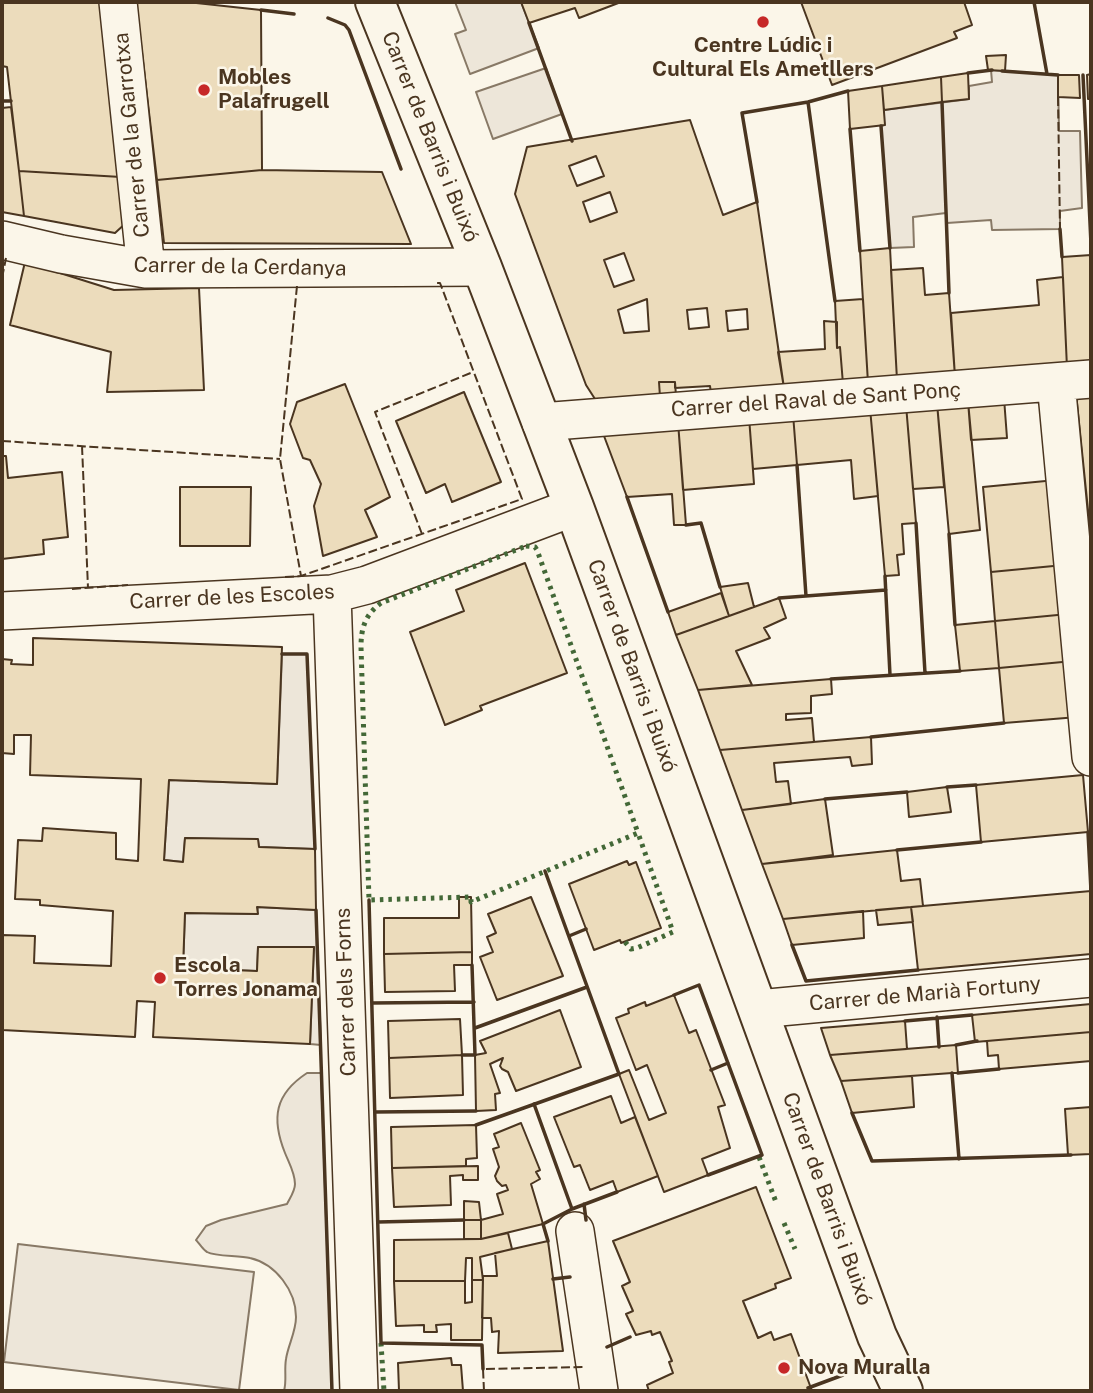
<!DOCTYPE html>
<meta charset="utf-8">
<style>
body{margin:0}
#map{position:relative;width:1093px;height:1393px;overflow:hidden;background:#fbf6e9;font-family:"Public Sans",sans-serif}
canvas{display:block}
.frame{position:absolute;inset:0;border:4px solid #4a3520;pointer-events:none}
</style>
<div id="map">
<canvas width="1093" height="1393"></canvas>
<div class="frame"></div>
</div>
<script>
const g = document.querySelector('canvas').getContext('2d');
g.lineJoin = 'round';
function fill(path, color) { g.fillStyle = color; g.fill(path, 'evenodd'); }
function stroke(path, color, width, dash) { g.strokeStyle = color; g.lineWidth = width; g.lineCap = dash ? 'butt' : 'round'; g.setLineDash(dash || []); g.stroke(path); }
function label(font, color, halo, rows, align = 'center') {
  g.font = font + ' "Public Sans",sans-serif'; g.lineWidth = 5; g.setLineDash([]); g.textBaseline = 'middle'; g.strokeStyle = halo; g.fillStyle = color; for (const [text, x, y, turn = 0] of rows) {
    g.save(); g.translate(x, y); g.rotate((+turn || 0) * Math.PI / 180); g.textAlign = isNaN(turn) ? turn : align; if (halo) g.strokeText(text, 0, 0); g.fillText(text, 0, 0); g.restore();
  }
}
const green = new Path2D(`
 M455,2H521L539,48L470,74L455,34L466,30Z
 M546,68L562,114L493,139L476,92Z
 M991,70L1058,75L1059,131H1080L1082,208L1060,211V229L992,230L991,220L947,223L946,213L913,217L914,247L890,248L881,126L884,125V110L969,99V86L992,82Z
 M282,654H307L315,849L259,847L258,840L185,838L183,862L164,860L169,780L277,784Z
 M258,907L316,910L321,1045L310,1044L314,947H258L257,971L183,968L185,913L257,914Z
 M307,1073H321L332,1391H284C287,1380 284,1371 286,1359C288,1345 296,1332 296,1317C296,1291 276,1264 250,1258C239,1255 216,1257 207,1252C203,1250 199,1243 196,1240L206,1226L221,1220L287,1204C290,1198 295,1191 295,1184C295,1173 289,1163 285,1153C271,1118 275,1094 307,1073Z
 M18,1244L254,1272L239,1390L4,1362Z`);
fill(green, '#ede6d9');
stroke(green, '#887966', 2);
const building = new Path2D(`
 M2,2H102L121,177L19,171L7,67L2,66Z
 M136,2H187L261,10L262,170L157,180Z
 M521,2H621L579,18L575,8L529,23Z
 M801,2H964L972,25L954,32L957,38L832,85Z
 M1006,55L1005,71L988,70L986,56Z
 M968,73L969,99L942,102L941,77Z
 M1091,74V99H1088L1087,75Z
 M1058,75H1079L1080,98L1058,97Z
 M941,77L942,102L884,110L882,86Z
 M882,86L885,125L850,129L848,91Z
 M11,107L19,171L24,216L2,212V108Z
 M690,120L723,215L757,202L784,388L711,393L710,386L675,388V382H659L660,397L595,399L586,385L515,194L527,147ZM596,156L604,176L577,186L569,166ZM610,192L617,212L590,222L583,202ZM624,253L634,280L614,287L604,260ZM647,299L649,331L624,333L618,310ZM707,308L709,327L689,329L687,310ZM747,309L748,329L728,331L726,311Z
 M262,170L382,172L411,244L164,243L157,180Z
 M19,171L121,177L127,222L115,233L24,216Z
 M890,248L897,380L868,383L860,251Z
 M1091,255V367L1067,368L1062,257Z
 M25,262L114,290L199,288L204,390L107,392L111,352L10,325Z
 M923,268L925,295L949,293L955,377L897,380L891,270Z
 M1063,277L1067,368L955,377L951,313L1039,305L1037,280Z
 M863,299L868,383L843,384L840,347L837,348L835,301Z
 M824,321L837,322V348L840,347L843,384L784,388L778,352L825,349Z
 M659,382H675L676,396L660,397Z
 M345,384L390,497L365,510L377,537L323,556L314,506L321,484L310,460L303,458L290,424L297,402Z
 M1091,391V539L1076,393Z
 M464,392L501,482L452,502L445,484L426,493L396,421Z
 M1004,398L1007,438L971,440L968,401Z
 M968,401L980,530L949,534L937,403Z
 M937,403L944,487L913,489L906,405Z
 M906,405L916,523L902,524L904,554L897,555L899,575L885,576L870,408Z
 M870,408L878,496L854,499L851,460L797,465L793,414Z
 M793,414L797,465L753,469L749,417Z
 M749,417L754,484L683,490L678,422Z
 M678,422L686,525H674L672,494L627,497L601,428Z
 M2,456H6L8,478L62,472L68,537L43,540L44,554L2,559Z
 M1056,480L1064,565L991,572L983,487Z
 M180,487H251L250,546H180Z
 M525,563L567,673L480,706L482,710L445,725L410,632L464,611L456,590Z
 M1064,565L1068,614L995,621L991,572Z
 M748,583L754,607L729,616L720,587Z
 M721,593L729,616L676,635L668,612Z
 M779,598L786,618L764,628L770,638L736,651L752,685L698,690L676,635Z
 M1068,614L1073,661L999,668L995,621Z
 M995,621L999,668L960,671L955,625Z
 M33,638L282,647L277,784L169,780L164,860L183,862L185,838L258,839L259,847L315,849L316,910L257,907L258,914L185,913L183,968L257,971L258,947H314L310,1044L153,1037L155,1002L137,1001L135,1037L2,1030V935L35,936L34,963L111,966L113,911L40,905V900L15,899L18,840L42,841L43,828L116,833V859L138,861L141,779L30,775L31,735H14V754L2,753V659L12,660L11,664L33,665Z
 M1073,661L1078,717L1004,723L999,668Z
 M831,679L832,694L811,696V713L786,714V720L812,718L814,742L720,750L698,690Z
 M871,737L872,764L852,766L850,757L774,763L776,782L788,781L791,804L742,810L720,750Z
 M1083,775L1088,832L981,842L976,785Z
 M947,787L951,812L909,817L907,792Z
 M825,799L833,855L762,864L742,810Z
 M897,850L901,881L920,879L923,906L783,919L762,864Z
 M627,861L629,865L636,862L661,928L621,943L620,940L594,950L569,884Z
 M1091,891V954L918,970L911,907Z
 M459,897H471L472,952L384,954V918H459Z
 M531,897L563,976L497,1000L480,957L493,952L487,937L496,933L488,914Z
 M911,907L913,922L878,925L876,910Z
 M863,911L864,938L792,945L783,919Z
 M472,952V965H454L455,991L385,992L384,954Z
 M674,995L689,1033L696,1030L725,1105L718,1107L730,1148L702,1159L708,1175L664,1192L619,1074L629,1070L649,1120L666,1113L647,1065L636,1070L616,1018L629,1013L628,1009L645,1002L646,1006Z
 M1091,1004V1032L975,1042L972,1015Z
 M560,1010L581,1067L516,1091L508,1072L502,1069L500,1066L503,1058L490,1064L500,1093L495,1094L496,1110L476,1111L475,1055L486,1053L480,1041Z
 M460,1019L462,1055L389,1058L388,1021Z
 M905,1021L907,1049L830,1055L821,1028Z
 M1091,1032V1061L999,1069L998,1055L988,1056L987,1041Z
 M956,1045L958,1073H952L841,1081L830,1055Z
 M462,1055L463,1095L390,1098L389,1058Z
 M912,1076L914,1107L852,1113L841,1081Z
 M611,1096L621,1123L635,1117L658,1176L617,1192L613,1181L590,1190L580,1165L574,1167L554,1117Z
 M1091,1107V1154L1068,1155L1065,1109Z
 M521,1123L540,1170L536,1172L540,1179L531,1184L543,1224L481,1239V1220L503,1214L497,1194L508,1190L506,1185L502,1186L497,1181L495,1176L499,1167L493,1149L499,1147L494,1134Z
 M476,1125L477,1158L466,1159V1166L392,1168L391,1127Z
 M478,1166V1180H463V1175L450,1176L451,1205L394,1207L392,1168Z
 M756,1187L791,1278L775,1284L776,1288L743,1301L758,1338L771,1332L774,1340L791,1334L812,1391H647H649L647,1385L673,1373L669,1362L672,1361L660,1332L652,1335L651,1331L636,1335L626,1314L633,1311L622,1286L630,1282L613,1241Z
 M464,1201L479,1202L481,1220H464Z
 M464,1220H481V1239H464Z
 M508,1233L512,1249L480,1257L483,1280H472V1258H466L465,1281H394V1240L481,1239Z
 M548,1241L563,1351L498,1353L499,1331L492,1332L491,1318H482L483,1276H497L495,1253Z
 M472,1280H483L482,1340H451V1324L436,1325L437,1332H424V1325L396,1326L394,1281H465V1303L472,1302Z
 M451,1358L452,1365H461L463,1391H399L398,1363Z`);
fill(building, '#ecdcbc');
stroke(building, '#4a3520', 2);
const street = new Path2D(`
 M118,2L146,269
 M2,240L61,254L146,269L482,267
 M1056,382L1091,757
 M541,422L1091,379
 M332,594L359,1391
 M2,611L332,594L367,585L574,507
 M758,1009L1091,978
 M575,1231L599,1391`);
const secondary = new Path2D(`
 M375,2L482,267L574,507L877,1336L903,1391`);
stroke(street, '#4a3520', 40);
stroke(secondary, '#4a3520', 42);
stroke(street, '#fbf6e9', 37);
stroke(secondary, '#fbf6e9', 38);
stroke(new Path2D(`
 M526,546L535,547L537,550L638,833L471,902V897L369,900L361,647C361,628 365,615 381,603Z
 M625,942L631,949L637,948L673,932L638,833
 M759,1157L776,1202
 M784,1223L795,1249
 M381,1343L384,1391`), '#436837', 5, [3.5, 5]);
stroke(new Path2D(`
 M1058,97L1060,229
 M2,278L6,258
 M297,286L280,459L301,576
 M2,441L280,459
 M82,446L88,588
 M422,534L375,412L473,372
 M285,577L301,576L522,499L440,283H437
 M72,589L128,585
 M484,1391L483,1369L583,1367`), '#4a3520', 2, [9, 3.5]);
stroke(new Path2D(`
 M1034,2L1047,74
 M261,10L294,14
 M328,18L345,25L349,30L401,169
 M529,23L572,141
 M1002,71L1058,75
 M968,73L992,70
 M1083,75L1091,244
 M2,101H11
 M808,102L835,301
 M942,102L949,293
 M881,126L890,248
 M850,129L860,251
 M757,202L742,113L808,102L848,91
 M1060,229L1062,257
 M797,465L806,596
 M627,497L668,612
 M916,523L925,673
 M686,525L701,523L720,587
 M949,534L955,625
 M885,576L890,675
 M779,598L886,590
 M282,654H307L315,849
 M831,679L960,671
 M871,737L1004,723
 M947,787L976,785
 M825,799L907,792
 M1088,832L1091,891
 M897,850L981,842
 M369,900L381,1343L482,1345
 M316,910L332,1391
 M569,936L586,929
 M792,945L806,981L918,970
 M674,995L699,985L762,1155L708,1175
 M372,1003L474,1002
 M937,1017L939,1047
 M905,1021L972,1015
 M475,1028L587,987
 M956,1045L977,1041
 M462,1055H475L472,965
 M711,1070L728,1063
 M952,1073L959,1159
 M958,1073L999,1069
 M534,1104L572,1209
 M375,1112L476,1111
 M852,1113L872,1161L1071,1155
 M476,1125L619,1074L545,871
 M584,1204L586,1220
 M378,1222L464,1220
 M548,1241L543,1224L572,1209L617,1192
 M553,1279L570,1277
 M482,1345L483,1369
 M607,1347L630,1337
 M808,1388L843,1375`), '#4a3520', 3.5);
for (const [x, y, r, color] of [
 [763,22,7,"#c62828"],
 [204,90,7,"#c62828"],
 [160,978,7,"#c62828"],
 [784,1368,7,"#c62828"]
]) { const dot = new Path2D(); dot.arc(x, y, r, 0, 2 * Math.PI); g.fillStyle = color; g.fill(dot); stroke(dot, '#fbf6e9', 2.5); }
label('bold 21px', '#4a3520', '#fbf6e9', [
 ["Centre Lúdic i",763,46,"center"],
 ["Cultural Els Ametllers",763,70,"center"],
 ["Mobles",218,78],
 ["Palafrugell",218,102],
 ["Escola",174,966],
 ["Torres Jonama",174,990],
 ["Nova Muralla",798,1368]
], 'left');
label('21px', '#4a3520', '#fbf6e9', [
 ["Carrer de la Garrotxa",132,135,-96],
 ["Carrer de Barris i Buixó",430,137,68],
 ["Carrer de la Cerdanya",240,267,1],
 ["Carrer del Raval de Sant Ponç",816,400,-4],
 ["Carrer de les Escoles",232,597,-3],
 ["Carrer de Barris i Buixó",632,666,70],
 ["Carrer dels Forns",346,992,-92],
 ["Carrer de Marià Fortuny",925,994,-5],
 ["Carrer de Barris i Buixó",827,1199,70]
]);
</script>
